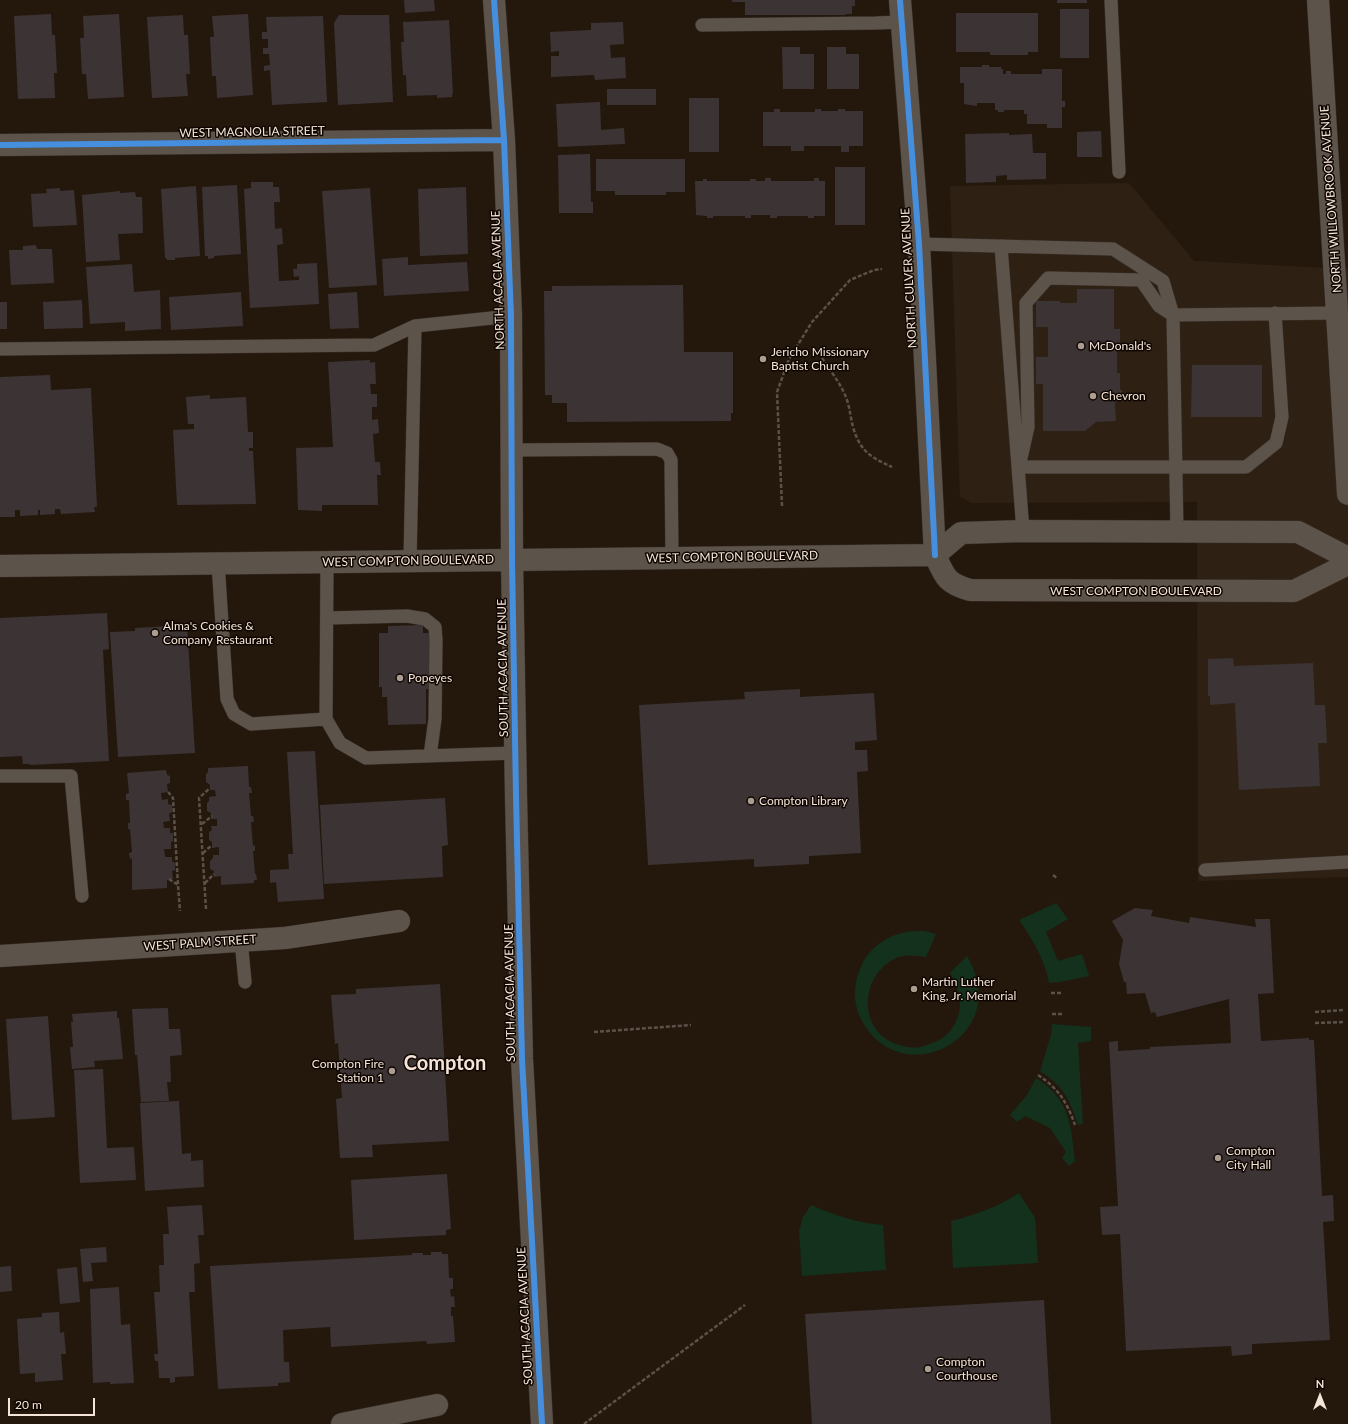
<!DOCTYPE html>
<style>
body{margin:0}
#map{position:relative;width:1348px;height:1424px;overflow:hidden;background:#24180d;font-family:Lato,sans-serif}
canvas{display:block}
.north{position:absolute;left:1300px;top:1376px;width:40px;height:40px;-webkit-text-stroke:3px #0f0601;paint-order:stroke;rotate:0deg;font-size:11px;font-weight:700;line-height:16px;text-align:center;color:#f5e5d8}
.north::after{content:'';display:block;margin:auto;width:14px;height:18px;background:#f5e5d8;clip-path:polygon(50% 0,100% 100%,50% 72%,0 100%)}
.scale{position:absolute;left:8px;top:1398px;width:87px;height:18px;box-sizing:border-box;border:2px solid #f5e5d8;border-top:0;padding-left:5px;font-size:12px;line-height:14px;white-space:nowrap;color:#f5e5d8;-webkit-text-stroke:3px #0f0601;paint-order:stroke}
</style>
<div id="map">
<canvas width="1348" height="1424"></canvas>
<div class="north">N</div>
<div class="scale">20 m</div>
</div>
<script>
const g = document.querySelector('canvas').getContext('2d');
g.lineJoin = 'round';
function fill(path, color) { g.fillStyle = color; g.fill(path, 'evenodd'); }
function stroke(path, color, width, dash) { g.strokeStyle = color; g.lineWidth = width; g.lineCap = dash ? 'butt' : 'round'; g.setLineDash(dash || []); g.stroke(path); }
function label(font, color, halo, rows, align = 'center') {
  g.font = font + ' Lato,sans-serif'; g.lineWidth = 3; g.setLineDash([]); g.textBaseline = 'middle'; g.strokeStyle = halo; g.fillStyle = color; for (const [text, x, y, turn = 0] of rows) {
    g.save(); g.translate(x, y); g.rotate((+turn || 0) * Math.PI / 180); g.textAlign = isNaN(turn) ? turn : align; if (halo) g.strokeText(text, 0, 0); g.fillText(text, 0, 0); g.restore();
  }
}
fill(new Path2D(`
 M1129,183L1194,261L1348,269V877L1198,881L1197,502L972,503L960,497L950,186Z`), '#2e2114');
fill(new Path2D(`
 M1056,903L1068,919L1046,932L1058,961L1082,954L1089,976L1060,982L1049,983C1045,960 1033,940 1019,920Z
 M914,931H925L936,934L926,957C916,956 906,954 896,958C860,975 857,1029 896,1044C905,1047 914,1049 923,1046C935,1043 946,1038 953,1027C965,1008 960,991 950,973L967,956C1015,1037 902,1094 862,1021C853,1005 853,986 860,969C869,946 890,933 914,931Z
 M1052,1024L1091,1027V1041L1078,1043L1083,1124L1078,1125C1069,1098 1064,1087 1040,1071L1051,1035Z
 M1036,1078C1070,1099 1071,1125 1075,1161L1069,1166L1062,1158L1066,1152L1050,1128L1025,1116L1017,1122L1010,1115L1027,1095Z
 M1019,1193L1035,1218L1038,1263L953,1268L951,1221C975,1215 998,1207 1019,1193Z
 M811,1205C834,1215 858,1223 883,1225L886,1270L802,1276L799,1231L803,1217Z`), '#13311c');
fill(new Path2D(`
 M404,0H434L435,11L405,13Z
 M732,0H855V6H852V14H846V15H745V2H732Z
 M1057,0H1087V3H1057Z
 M1060,9H1089V58H1060Z
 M956,13H1038V52H1028V55H990V52H956Z
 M51,14L52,35H55L57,73H54L55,98L18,99L14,16Z
 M119,14L124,97L88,99L86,74H82L80,38H84L83,16Z
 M248,14L253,95L217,98L216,76H212L210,37H214L212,16Z
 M183,15L184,35H188L190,74H186L188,96L152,98L147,17Z
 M339,15H389L393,102L338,105L334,23Z
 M323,16L327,102L272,105L270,70L264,71V66L270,65L269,54H263V48H268V39H262V32H267L266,17Z
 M449,20L453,94H452V97L437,98V95L407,96L406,75H403L401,42H404L403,22Z
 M623,22L624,44L610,45L611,58L625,57L626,78L595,80L594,75L551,77V56H559V51L551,52L550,32L591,30V23Z
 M782,47H800V54H814V89H783Z
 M827,47H846V54H859V89H827Z
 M982,65H989V67H1001V69H1003V74H1006V71H1011V74H1042V69H1062V101H1065V107H1062V128H1047V124H1027V114H1024V110H1004V112H998V110H995V103H977V106L964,104V83H960V67H982Z
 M607,89H656V105H607Z
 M689,98H719V152H689Z
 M600,102L601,130L624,128L625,144L558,147L556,104Z
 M774,109H780V112H815V109H821V111H838V109H845V111H863V146H849V152H841V146H804V151H791V146H763V112H774Z
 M1101,131L1102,157H1077V132Z
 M1009,133V135L1032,134L1033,153H1046V179L1007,180V175L996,176V182L966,183L965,134Z
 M590,154L591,202H593V213H559L558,155Z
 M596,159H685V192H666V195H615V191H596Z
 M835,167H865V225H835Z
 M765,178H771V181H814V178H819V181H825V216H814V218H808V216H777V218H770V215H751V218H745V216H713V218H707V216L696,215L695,181H703V179H707V181H750V179H756V181H765Z
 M251,182H273V187H279L280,202H274L275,229L282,228L283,244L277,245L279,281L299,280V276L294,277L293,269H297V264L317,263L319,304L250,308L244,189L251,188Z
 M237,185L241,254L214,256V258L208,259V256H205L202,187Z
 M196,186L200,256L175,258V260H167L166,258H165L161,189Z
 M466,187L468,254L420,256L418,189Z
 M60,188V191L74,190L77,225L33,227L31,194L47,193L46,189Z
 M370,188L377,285L329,288L322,191Z
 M120,191V193L135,192L136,197H142L143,233L118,234L120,260L86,262L82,195Z
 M36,245L37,249H52L54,283L11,285L9,250H23V246Z
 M408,257V265L467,262L469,291L384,296L382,259Z
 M132,264L134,292L160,290L161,329L125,331V322L90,324L86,267Z
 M683,285L684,352H733V413H731V421L567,422V403H552V395H545L544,291H552V286Z
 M1077,289H1114V329H1120V350H1117V373H1120V389L1124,393L1115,403L1116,421L1096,422L1085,431H1043V384H1036V357H1048V327H1036V301H1060V303H1077Z
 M241,292L243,326L171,330L169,297Z
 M357,292L359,328L330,329L328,294Z
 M82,300L83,328L44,329L43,302Z
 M0,302H7V329H0Z
 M370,360V363L375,362L376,384H370L371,394H377V407H372V420L378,419L379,433L373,434L375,462H380L381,475H377L378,505H322V511L298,510L296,448L333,447L328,362Z
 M1192,365H1262V417H1191Z
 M50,375L51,390L91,388L97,507H94L95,512L61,514L60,509H55V514L40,515V510H38V515L20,516V510H15V517H0V377Z
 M210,395V399L246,397L248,432H253V448H249V451H253L256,504L177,505L173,430L194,429V424H188L186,397Z
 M107,613L109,649L103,650L109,761L30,765V764H23L22,756L0,757V618Z
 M187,625L195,753L118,757L110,632L135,631V628Z
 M423,625V633H431L429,689H426V724L388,725L387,697H382V687H379V633H388V626Z
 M1233,658L1234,666L1313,663L1315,705H1325L1327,743H1318L1320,786L1239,790L1235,703L1210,705V696H1208V659Z
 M800,689V697L874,693L877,740L855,742V750H867L868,771L857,772L861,853L809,856V864L754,867V859L648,865L639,705L745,699L744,692Z
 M315,751L324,899L278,902L276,882L270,883V870L289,869L288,854H293L287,752Z
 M248,766L249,787H251L252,793H249L251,816H253L254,822H251L253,846L255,845V851H253L255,874H256L257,880H254V883L221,885V876L214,877V871L210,869V861L213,858V855H219V847L212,848V842L209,840V832L212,830L211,826H217V819H211V813L207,811V803L209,801V797L216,796L215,790H210V785L206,782V774L208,772V768Z
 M166,770L167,775L170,776V783L167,784L168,792L161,793L162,800L168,799V804L172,805V812L169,814L170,821L163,822L164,828H170V833H173V841L171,842V849H164L165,857H172V861L175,863V870L172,871L173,879L167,880V888L132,890V858L130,859L129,853L132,852L130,829H128V823H130L129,800H126V794L129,793L127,773Z
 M445,798L448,845L442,846L443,877L324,884L320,805Z
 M1135,908L1153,910L1151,916L1189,923L1190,917L1256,927L1255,919H1270L1274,993L1258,994L1261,1041L1309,1038V1040H1314L1322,1196L1333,1195L1334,1221L1323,1222L1330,1340L1252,1344V1354L1232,1356L1231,1346L1126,1351L1120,1234L1102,1235L1100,1207L1118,1206L1109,1042L1118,1041V1051L1150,1049V1047L1231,1043L1229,999L1157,1017L1155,1012L1151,1013L1145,993L1127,994L1126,982H1124L1119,964L1123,940L1112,921Z
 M440,984L449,1141L372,1145L373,1157L340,1158L336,1099L342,1098L338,1043L335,1044L331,995L356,994V989Z
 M168,1008L169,1029H180L182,1055L170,1056L171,1082H167L169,1101L141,1102L137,1055H135L132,1009Z
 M117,1011V1018H119L123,1059L94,1061L95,1067L72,1069L70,1047H73L71,1022H73L72,1014Z
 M48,1016L55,1117L12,1120L6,1019Z
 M103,1069L107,1148L134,1147L136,1180L80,1183L74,1070Z
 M179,1101L182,1154L191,1153V1161L203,1160L204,1187L145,1191L140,1103Z
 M447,1174L451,1229L446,1230V1235L354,1240L351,1180Z
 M202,1205L204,1235H198L200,1263L194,1264L195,1292H189L194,1376L175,1377V1382L170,1383V1378H159L158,1361H155L154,1354H158L154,1292H160L159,1265H164L163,1234H169L167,1207Z
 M106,1247L107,1262L91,1263L93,1281L83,1282L80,1249Z
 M431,1252H442V1254H448L449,1278H453V1289H450L451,1297L454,1296L455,1307H451V1316H453L455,1342L427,1344L426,1341L331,1347L330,1327L283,1330L284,1362H289L290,1382L278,1383V1386L218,1389L210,1266L412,1255V1253H423V1255H431Z
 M11,1266L12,1291L0,1292V1267Z
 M77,1267L80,1302L60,1304L57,1269Z
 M119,1287L121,1325L130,1324L134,1383L110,1384V1382L93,1383L90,1289Z
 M1044,1300L1051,1424H812L805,1314Z
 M59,1312L60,1333L64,1332L66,1354H61L63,1380L35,1382V1373L20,1374L17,1319L42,1317V1313Z`), '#3c3335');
const lane = new Path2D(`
 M1111,0L1119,172
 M702,25L876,23L902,22
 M919,244L1113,249L1163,281L1173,315L1177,532
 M1001,246L1023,531
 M1275,313L1282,417L1276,443L1246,467H1019L1028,427L1026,303L1048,278L1141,280L1159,306L1173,315L1338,313
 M0,349L374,345L415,326L511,316
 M512,450L657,449L667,453L671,460L672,558
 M410,561L415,326
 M327,562L326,719L340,743L366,758L515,753
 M218,563L227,699L234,714L251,724L326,719
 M327,618L407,616L425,619L435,627L436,640L435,719L430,756
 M0,776H71L82,896
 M1205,870L1348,862
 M241,940L245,982`);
const street = new Path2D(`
 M494,0L504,140L511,316L512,560
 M900,0L919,244L935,555
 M1318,0L1348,494
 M0,145L504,140
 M0,956L285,938L399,921
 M342,1424L437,1405`);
const secondary = new Path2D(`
 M935,555C945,577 946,583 970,590L1294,591L1348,564
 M512,560L516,796L522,1059L542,1424
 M0,566L935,555L961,533L1023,531L1298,532L1348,558`);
stroke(lane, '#3b312b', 14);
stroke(street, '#3b312b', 23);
stroke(secondary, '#3b312b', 23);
stroke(new Path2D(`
 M822,358C831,372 843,386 848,403C850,411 851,419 853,427C860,451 870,457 892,467
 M782,506L777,392L789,359L812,322L850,280L874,270L882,269
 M168,792L173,798L178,885
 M202,824L212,816
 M203,853L212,845
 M1053,875L1057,878
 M169,879L178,885L180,911
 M205,883L214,874
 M206,909L199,798L210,788
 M1051,993H1061
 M1315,1012L1343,1010
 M1052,1014H1062
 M1315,1023L1344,1022
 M594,1032L691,1025
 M1038,1075C1058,1088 1067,1102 1075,1125
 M584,1424L745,1305`), '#5a5149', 2.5, [4, 2]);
stroke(lane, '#5c534a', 13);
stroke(street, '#5c534a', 22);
stroke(secondary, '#5c534a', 22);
stroke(new Path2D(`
 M494,0L504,140L511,316L512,560L516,796L522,1059L542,1424
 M900,0L919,244L935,555
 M0,145L504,140`), '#468fdf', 6);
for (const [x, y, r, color] of [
 [1081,346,4,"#ac9d91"],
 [763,359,4,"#ac9d91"],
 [1093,396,4,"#ac9d91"],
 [155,633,4,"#ac9d91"],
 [400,678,4,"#ac9d91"],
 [751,801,4,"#ac9d91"],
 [914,989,4,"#ac9d91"],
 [392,1071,4,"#ac9d91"],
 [1218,1158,4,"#ac9d91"],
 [928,1369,4,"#ac9d91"]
]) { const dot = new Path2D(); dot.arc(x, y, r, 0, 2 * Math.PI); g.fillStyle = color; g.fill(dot); stroke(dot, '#0f0601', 1.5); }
label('12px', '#f5e5d8', '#0f0601', [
 ["WEST MAGNOLIA STREET",252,132,-1],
 ["NORTH WILLOWBROOK AVENUE",1331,199,-94],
 ["NORTH CULVER AVENUE",909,278,-93],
 ["NORTH ACACIA AVENUE",498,280,-92],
 ["WEST COMPTON BOULEVARD",732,557,-1],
 ["WEST COMPTON BOULEVARD",408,561,-1],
 ["WEST COMPTON BOULEVARD",1136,591],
 ["SOUTH ACACIA AVENUE",503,668,-91],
 ["WEST PALM STREET",200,943,-4],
 ["SOUTH ACACIA AVENUE",510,993,-91],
 ["SOUTH ACACIA AVENUE",525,1316,-93]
]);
label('12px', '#f5e5d8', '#0f0601', [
 ["McDonald's",1089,346],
 ["Jericho Missionary",771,352],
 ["Baptist Church",771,366],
 ["Chevron",1101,396],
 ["Alma's Cookies &",163,626],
 ["Company Restaurant",163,640],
 ["Popeyes",408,678],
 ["Compton Library",759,801],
 ["Martin Luther",922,982],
 ["King, Jr. Memorial",922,996],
 ["Compton Fire",384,1064,"right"],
 ["Station 1",384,1078,"right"],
 ["Compton",1226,1151],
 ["City Hall",1226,1165],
 ["Compton",936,1362],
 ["Courthouse",936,1376]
], 'left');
label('bold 20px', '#f5e5d8', '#0f0601', [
 ["Compton",445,1064]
]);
</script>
